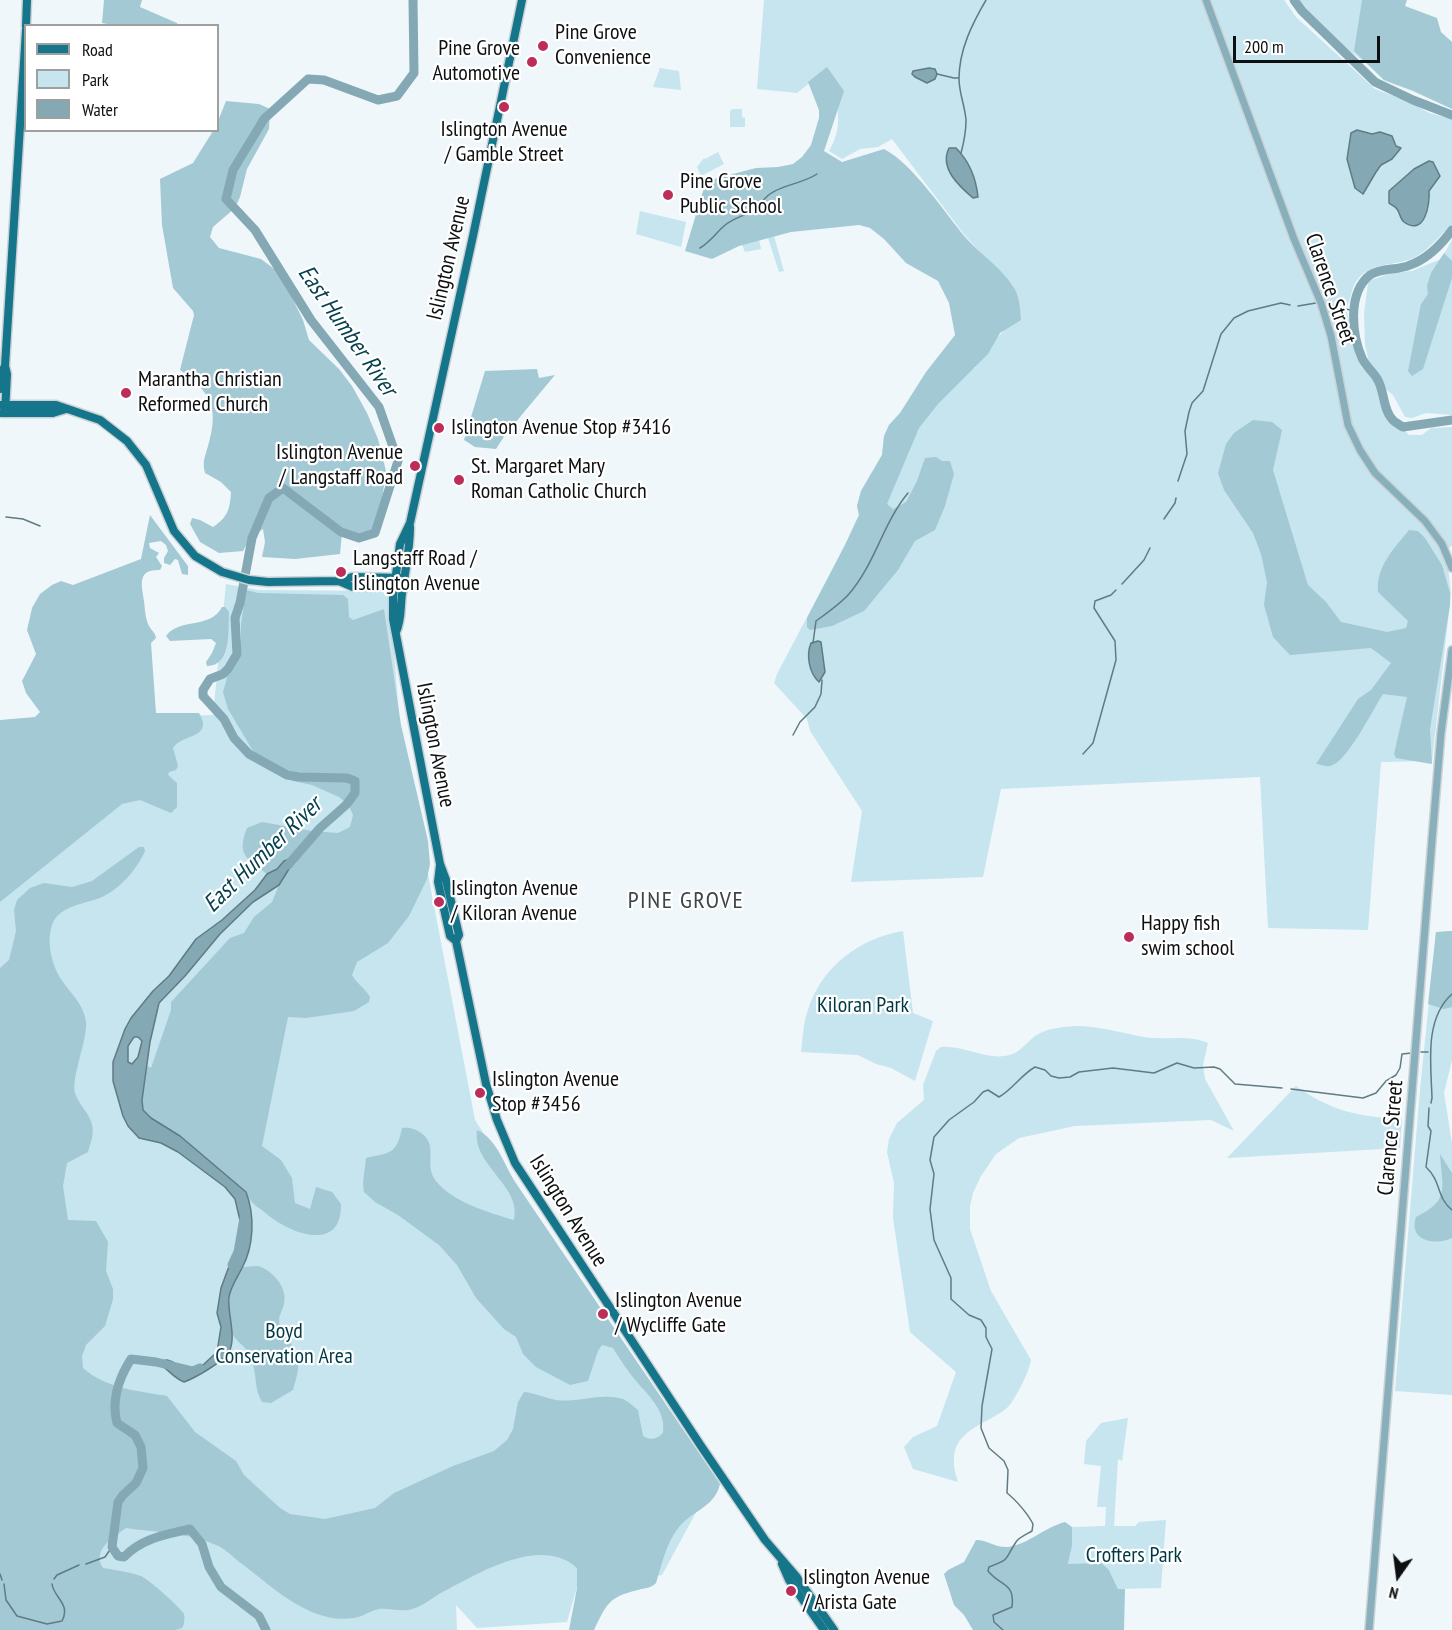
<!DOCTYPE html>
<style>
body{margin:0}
#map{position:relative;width:1452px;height:1630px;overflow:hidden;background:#eff7fa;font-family:"PT Sans Narrow",sans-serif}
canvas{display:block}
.legend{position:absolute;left:24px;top:24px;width:195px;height:108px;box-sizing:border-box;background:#fff;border:2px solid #9e9f9f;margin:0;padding:8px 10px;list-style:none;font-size:18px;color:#0d0f10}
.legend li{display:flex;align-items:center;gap:12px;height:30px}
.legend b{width:30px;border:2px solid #9e9f9f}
.north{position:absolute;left:1368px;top:1546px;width:60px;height:60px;-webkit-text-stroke:4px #fff;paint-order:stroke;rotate:194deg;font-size:16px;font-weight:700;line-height:24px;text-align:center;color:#0d0f10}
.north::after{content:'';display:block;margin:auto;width:21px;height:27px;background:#0d0f10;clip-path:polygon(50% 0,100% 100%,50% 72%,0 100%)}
.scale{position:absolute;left:1233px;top:36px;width:147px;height:27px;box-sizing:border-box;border:3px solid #0d0f10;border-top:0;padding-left:8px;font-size:18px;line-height:21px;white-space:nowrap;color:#0d0f10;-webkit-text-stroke:4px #fff;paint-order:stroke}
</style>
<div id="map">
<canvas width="1452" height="1630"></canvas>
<ul class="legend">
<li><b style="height:8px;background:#15758a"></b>Road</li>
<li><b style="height:16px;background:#c6e5ee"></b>Park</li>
<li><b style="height:16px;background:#84a9b4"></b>Water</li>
</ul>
<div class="north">N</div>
<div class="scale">200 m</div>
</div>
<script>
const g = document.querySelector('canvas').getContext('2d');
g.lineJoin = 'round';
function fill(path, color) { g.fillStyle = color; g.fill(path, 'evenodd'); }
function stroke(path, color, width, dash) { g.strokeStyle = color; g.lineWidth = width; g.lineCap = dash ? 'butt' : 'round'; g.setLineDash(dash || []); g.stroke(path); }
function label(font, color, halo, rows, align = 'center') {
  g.font = font + ' "PT Sans Narrow",sans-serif'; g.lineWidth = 4.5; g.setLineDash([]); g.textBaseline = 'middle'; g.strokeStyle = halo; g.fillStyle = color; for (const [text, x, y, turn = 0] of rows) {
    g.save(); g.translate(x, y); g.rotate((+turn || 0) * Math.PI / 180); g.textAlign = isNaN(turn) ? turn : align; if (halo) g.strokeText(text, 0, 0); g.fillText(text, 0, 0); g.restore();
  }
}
fill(new Path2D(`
 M764,0H1284L1296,17L1375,89L1412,103L1429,113L1452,119V225C1440,234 1431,248 1417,256C1397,268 1375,259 1358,279C1350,288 1352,299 1346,309L1361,367L1374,378L1379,391L1381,406L1409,435H1422L1431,428L1452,427V546L1441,551L1448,567L1451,594L1432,761L1381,762L1368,930L1268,928L1260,777L1001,789L983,877L851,882L862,811L810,731L807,719L774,683L777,674L845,545L859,515L857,506L861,491L882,455L884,436L889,425L900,413L954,371L975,368L990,342L1001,334L1020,310L1018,296L963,233L892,139L878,147L860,149L842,159L829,151C846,123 836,98 827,69L797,93L757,89Z
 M1297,0H1365L1398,86L1384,80L1366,63L1336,41L1298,4Z
 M660,68L679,71L681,90L653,87Z
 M732,109H742V117L745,118V127H730V111Z
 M718,152L724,164L701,176L697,167L704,158L705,159Z
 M640,211L686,222L681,247L636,234Z
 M774,224V236L784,271L779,272L768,238L759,240L761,249L745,252L742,245V233Z
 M1452,240V415L1426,413L1412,418L1405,417L1393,395L1384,388L1380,377L1369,362L1365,345L1364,313L1368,284L1371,280L1392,273L1412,271L1441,259Z
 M226,584L258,590L379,591L385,593L384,594L390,600L400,728L475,1120L712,1483L662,1575L577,1587L567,1622L477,1628L456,1605L457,1630H0V722L213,715Z
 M903,931L913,1013L933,1021L915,1081L891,1068L876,1064L858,1055L801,1052C803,1038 803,1023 808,1010C821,967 860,938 903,931Z
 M1452,931V1060L1444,1093L1452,1143V1395L1395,1391L1420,1090L1436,932Z
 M1076,1026C1100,1026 1121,1033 1144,1037C1166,1041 1187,1034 1208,1043L1203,1065L1205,1079L1234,1131L1211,1120L1075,1126L1019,1138L996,1154L981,1176L973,1193L970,1206V1229L991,1291L1031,1360C1029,1372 1017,1396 1009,1406C992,1423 954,1428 954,1459C953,1466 956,1475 958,1482L913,1469L904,1447L913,1437L937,1426L956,1372L910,1332L893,1218L894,1183L887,1152L889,1139L897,1123L924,1100L923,1085L936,1051L941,1047C962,1045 983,1059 1005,1056C1019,1054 1025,1044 1035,1036C1047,1028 1062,1027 1076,1026Z
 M1296,1086C1331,1111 1359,1117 1402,1119L1400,1148L1227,1158Z
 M1128,1418L1122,1461L1118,1459L1114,1526H1135L1139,1522L1166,1520L1161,1588L1118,1589L1109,1570L1068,1564L1072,1546V1527L1105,1526L1106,1507H1097L1101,1466L1084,1464L1086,1441L1101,1423Z`), '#c6e5ee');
fill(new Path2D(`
 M104,0H142L140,7L177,23L178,25L119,26L102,23Z
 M1362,0H1407L1405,6L1437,18L1441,32L1452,42V109L1413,91L1384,80L1354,51Z
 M827,67L844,91L824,151L842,162L884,149C913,164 944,212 966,238C981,255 1002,268 1014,288C1020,297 1020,309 1021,320L1000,333L988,354L938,404L919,428L887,504L893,509L906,502L917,481L925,458L936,457L942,461H950L954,474L945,506L935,530L915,541L898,570L864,611L832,626L810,630L807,627V618L845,545L859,515L857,506L861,491L882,455L884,436L889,425L900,413L926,372L955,335L949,303L938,281L906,263L884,239L870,228L859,225L791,232L739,246L712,259L685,251L706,181L756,168L778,167L793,164L802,157L811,145L819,118V110L808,82Z
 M226,101L259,104L270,109L269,129L247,169L240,197L235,208L213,227L210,237L219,248L261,259L277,271L287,287L303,320L309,340L339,369L352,386L367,413L378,439L386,471L380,515L376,528L371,533L364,535L342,533L340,554L295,559L262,557L265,542L263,529L250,538L243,551L219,553L200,542L190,524L192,518L200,520L213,527C228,517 230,509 231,492L221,482L205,473C202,461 205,457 208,446C219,408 212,393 180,370L194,315L193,311L173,288L162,225L160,179L193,163L213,131L218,130V121Z
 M1444,253L1452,261V278L1423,369L1412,376L1408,371L1419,314L1421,304L1428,294L1427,286L1431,273Z
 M537,369L539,378L555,375L505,435L496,449L475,447L464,440L485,371Z
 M1253,420L1272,422L1282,430L1273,470L1300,559L1308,585L1326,602L1341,622L1387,632L1406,628L1408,621L1378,592C1376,566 1394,549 1409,530L1418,531L1425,538L1442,565L1450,593V605L1430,729L1432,764L1396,758L1394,754L1407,697L1383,694C1373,709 1347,763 1330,766C1326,767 1319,764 1316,764L1358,699L1371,690L1391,663L1371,648L1290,655L1273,637L1264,605L1267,582L1261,554L1253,533L1224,490L1218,473L1226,444L1234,433Z
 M150,515L188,566V575L182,574L178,560L175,559L170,565L164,563V558L168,551L166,545L161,541L149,543L150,548L159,553L156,557L162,566L160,570C136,569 142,586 144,601C145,609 145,618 149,626C152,631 155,632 156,638L151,643L156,713H199C214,739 183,733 173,748L178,766L176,770L169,772L168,775L177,783V807L171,813L140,800L122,804L0,902V720L35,717L40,712L26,693L22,681L36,654L27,630L32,608L40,594L52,585L61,581L73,585L141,559Z
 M246,590L258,593L343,595L348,599L349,617L353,620L384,609L401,725L428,841L430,864L427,879L409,916L388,943L357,962L352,975C358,985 365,988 370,997L369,1002L354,1011L306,1018L288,1017L262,1146L281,1160L292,1178L295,1203L310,1209L316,1187L332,1192L341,1204C342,1253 291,1234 268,1215C259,1207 251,1205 246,1192L180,1136L151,1118L143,1110L142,1100L147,1066L151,1068L171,1010V1002L230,938L244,933L254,917L272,902L279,885L297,857C282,861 280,867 267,874C247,859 236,855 247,828L262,822L312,831L338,833L350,827L353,815L348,804L339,797L312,785L293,781L273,768L253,751L228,709L223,692L228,674L241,653V624Z
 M222,607H225L229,612C228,629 232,666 207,666L206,662L212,653L216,643L211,639L170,641L166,636C180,617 210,630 222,607Z
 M139,847H144L145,851C137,869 121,888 102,897C86,904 59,905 52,925C46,943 52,967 63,982C72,995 83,1004 86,1021C88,1039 71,1077 75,1093C77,1099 81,1105 84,1109C96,1126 94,1133 88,1152L67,1163L63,1186L68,1220L96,1221L108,1242L106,1271L113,1289V1299L105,1326L86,1345L82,1356L83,1368C105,1388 137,1391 167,1396L195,1432L236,1461L244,1475L280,1508L290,1514L325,1519L375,1508L394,1493L453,1466L494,1451L507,1440L513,1429L518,1402L524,1392C535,1393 545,1398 556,1400C577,1403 602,1392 623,1399C628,1401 634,1407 638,1410L643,1436C651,1441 657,1439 663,1433C667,1407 642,1391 629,1372C623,1364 618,1356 613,1348L602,1345L598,1351L588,1381L570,1385L536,1367L523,1354L516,1337L504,1329L476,1298L457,1265L439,1245L398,1215L375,1202L364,1192L363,1183L366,1158C390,1153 397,1154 402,1128C413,1126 428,1134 430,1146C432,1160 427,1169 436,1181C452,1202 490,1213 514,1220C522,1185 472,1166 477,1130C497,1139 504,1164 515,1182L720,1484C715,1507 693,1510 679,1527C666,1543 662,1564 656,1583C651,1588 645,1588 638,1590C608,1597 607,1604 594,1630H569L577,1588V1568C540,1534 475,1575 439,1594C431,1599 424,1605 415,1608C404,1613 391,1608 379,1609C371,1610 363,1617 354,1618C309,1625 271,1585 238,1561C231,1555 224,1548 216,1545C191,1533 154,1532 126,1528C114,1537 91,1550 103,1568C115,1570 129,1572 141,1576C147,1578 181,1608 184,1614C185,1617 184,1621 184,1624L182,1628L175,1630H0V968L9,960L16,931L14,910L17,900L30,888L44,883L72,887L92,881Z
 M1452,931V1007L1444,1009L1428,1004L1436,932Z
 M1440,1154L1452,1173V1238C1435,1246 1408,1241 1416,1217C1451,1200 1442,1188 1440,1154Z
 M258,1266C272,1270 288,1287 284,1304C282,1313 277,1316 280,1326C282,1331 287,1337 290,1342C302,1361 299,1369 293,1390L271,1403L262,1402C254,1389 257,1375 252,1361C247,1345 240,1346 233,1335C231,1331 230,1325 230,1321C226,1300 232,1284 243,1267Z
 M1065,1522L1072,1527V1546L1068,1564L1101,1563L1109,1570L1118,1589H1125L1124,1630H973L964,1615L954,1605L944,1574L948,1570L964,1562L976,1540C988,1540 995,1548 1008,1547C1029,1544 1045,1527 1065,1522Z`), '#a3c9d5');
const water = new Path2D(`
 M929,68L935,69L937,74L935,79L927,83L915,77L912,74L913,71Z
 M1357,130L1372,134L1380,132L1392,136L1396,146L1401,148L1392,159L1381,165L1376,172L1363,194L1355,188L1347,159L1351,133Z
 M949,148H956C969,161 976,178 978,197L973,198C959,186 939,168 949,148Z
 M1429,161L1433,162L1440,176L1429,191C1430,204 1425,237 1404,222C1400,219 1400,213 1397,209C1395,206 1391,205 1389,203V191L1414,169Z
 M818,641L821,642L825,672L819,682C809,673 806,655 811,643Z
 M297,856L279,885L253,902L220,934L185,976L159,1003L150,1042L142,1100L143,1110L151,1118L180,1136L246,1192C255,1215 254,1246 242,1268C237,1278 231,1286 229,1297C227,1314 237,1336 229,1352C223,1362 195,1378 184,1382C173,1378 167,1367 156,1362L167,1360L173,1362L182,1369L189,1370L203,1365L217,1352L221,1327L217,1313L221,1288L228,1269L239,1251L242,1229L235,1199L225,1187L178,1152L161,1143L139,1138L128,1126L123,1116L113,1081V1062L125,1029L131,1018L153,991L169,976L196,939L222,920L255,890L267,874L277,869L284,861ZM134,1037H138L142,1041L138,1057L132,1064L128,1062V1046Z`);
fill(water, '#84a9b4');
stroke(water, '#607b83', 1.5);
stroke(new Path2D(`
 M937,74L954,78H959
 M961,153C964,142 966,132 966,120C965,106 959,93 959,79C959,50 972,24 986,0
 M700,248C710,242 716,233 724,226C732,219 740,217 749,213C757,208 762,200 770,194C784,184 802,184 817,174
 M1326,304L1354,311
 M1298,306L1316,303
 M1178,481L1187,454L1185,431L1189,412L1192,403L1203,391L1221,334L1234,318L1248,311L1281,303L1290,305
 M6,517L23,519L40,526
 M1164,519L1175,503L1176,498
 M1122,584L1144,560L1150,548
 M813,643L816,621C827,613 840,604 849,594C875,564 883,523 908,493
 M793,735L800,722L815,707L821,694L822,680
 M1083,754L1093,743L1116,660L1115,641L1094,608L1095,601L1111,595L1116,590
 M1421,1052H1428
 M1291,1089L1363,1098L1376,1093L1386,1081L1396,1075L1400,1068L1402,1054L1412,1053
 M1431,1103L1432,1098C1431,1064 1424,1019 1452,994
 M1429,1108L1428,1126L1431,1131L1426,1167C1442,1182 1436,1197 1452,1210
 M86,1564L105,1557L112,1547
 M0,1574L2,1580
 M54,1579L57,1575L79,1565
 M4,1584L6,1600L17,1616L47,1624L62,1621C71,1604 54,1598 52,1584
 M1003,1630L994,1622L993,1615L1012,1607C1015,1582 1001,1587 988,1571L989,1567C1011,1559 1004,1560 1016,1542C1019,1537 1027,1534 1032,1531L1033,1524C1028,1514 1016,1500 1007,1493L1008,1470L1004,1461L989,1448L981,1428L982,1406L992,1349L986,1337V1328L981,1320L969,1315L951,1299V1278L934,1240L930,1209L934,1174L930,1160L934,1137L949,1120L974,1102L983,1092L988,1090L999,1097C1013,1089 1021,1075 1035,1067L1045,1070L1051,1076L1059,1078L1070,1077L1079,1072L1113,1068L1154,1073L1177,1063L1194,1068L1214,1067L1220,1069L1235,1084L1282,1088`), '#607b83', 1.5);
stroke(new Path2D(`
 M1294,0L1302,11L1375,82L1413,100L1452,115
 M1452,230C1441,245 1427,259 1410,265C1397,271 1382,267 1370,275C1347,293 1352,335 1362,358C1365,365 1371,370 1376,377C1385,389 1382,408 1392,419C1394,422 1400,425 1403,427L1452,420
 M288,865L320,828L346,805L355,793V781L347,778L299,777L287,775L249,754L234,738L224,719L203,696V690L210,679L223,674L228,669L237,654L235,618L240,603L252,538L269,498L283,488L341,532L359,538L375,533L398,461L379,407L311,320L255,230L226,199L233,170L264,119L308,79L324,80L378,100L397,96L414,73L413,0
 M232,1265L238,1252L244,1218
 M200,1368L193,1371L156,1362L131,1359C119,1378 111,1400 117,1423L135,1435L141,1447L143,1468L136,1483L123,1495L118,1502L112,1547L118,1556L124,1557C142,1538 165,1535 190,1529L202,1544L209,1567L221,1587L259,1616L266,1630`), '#84a9b4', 9);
const minor = new Path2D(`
 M1206,0L1294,239L1321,303L1331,336L1348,425L1360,450L1375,473L1425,521L1442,544L1452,568
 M1369,1630L1432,840L1441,733L1452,650`);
const major = new Path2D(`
 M522,0L473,236L410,523L400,544L393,597V619L440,864L446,880L459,935L456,941L486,1084L497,1120L515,1163L701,1446L765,1540L796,1576L834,1630
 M26,26L27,0
 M0,389L1,373L5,366
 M0,405H56L100,420L127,441L146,465L174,531L195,556L222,572L249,580L268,582L339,581L352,577L405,578
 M2,413H53L66,409
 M5,413L7,374L5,366L26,30
 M339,581L353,587L397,586
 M396,632C402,619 400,608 402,594C405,571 410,550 410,527
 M440,865L438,882L450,936L456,941
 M782,1564L789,1580L824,1630`);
stroke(minor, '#cbd2d5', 10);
stroke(major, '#cbd2d5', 11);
stroke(minor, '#88b0bc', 7);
stroke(major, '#15758a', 8);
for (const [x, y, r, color] of [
 [543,46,6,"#bc2d59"],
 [532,62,6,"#bc2d59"],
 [504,107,6,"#bc2d59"],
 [668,195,6,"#bc2d59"],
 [126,393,6,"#bc2d59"],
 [439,428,6,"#bc2d59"],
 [415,466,6,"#bc2d59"],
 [459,480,6,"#bc2d59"],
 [341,572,6,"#bc2d59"],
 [439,902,6,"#bc2d59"],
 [1129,937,6,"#bc2d59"],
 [480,1093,6,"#bc2d59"],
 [603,1314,6,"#bc2d59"],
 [791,1591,6,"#bc2d59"]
]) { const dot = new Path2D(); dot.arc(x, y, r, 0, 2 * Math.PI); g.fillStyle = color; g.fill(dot); stroke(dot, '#fff', 2); }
label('22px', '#0d0f10', '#fff', [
 ["Pine Grove",555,33],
 ["Convenience",555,58],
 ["Pine Grove",520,49,"right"],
 ["Automotive",520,74,"right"],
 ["Islington Avenue",504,130,"center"],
 ["/ Gamble Street",504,155,"center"],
 ["Pine Grove",680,182],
 ["Public School",680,207],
 ["Marantha Christian",138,380],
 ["Reformed Church",138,405],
 ["Islington Avenue Stop #3416",451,428],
 ["Islington Avenue",403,453,"right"],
 ["/ Langstaff Road",403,478,"right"],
 ["St. Margaret Mary",471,467],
 ["Roman Catholic Church",471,492],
 ["Langstaff Road /",353,559],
 ["Islington Avenue",353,584],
 ["Islington Avenue",451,889],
 ["/ Kiloran Avenue",451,914],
 ["Happy fish",1141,924],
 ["swim school",1141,949],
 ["Islington Avenue",492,1080],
 ["Stop #3456",492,1105],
 ["Islington Avenue",615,1301],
 ["/ Wycliffe Gate",615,1326],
 ["Islington Avenue",803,1578],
 ["/ Arista Gate",803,1603]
], 'left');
label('22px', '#0d0f10', '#fff', [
 ["Islington Avenue",449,258,-77],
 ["Clarence Street",1330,289,71],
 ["Islington Avenue",435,745,79],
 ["Clarence Street",1391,1138,-85],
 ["Islington Avenue",568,1211,58]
]);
label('22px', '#003946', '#fff', [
 ["Kiloran Park",863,1006],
 ["Boyd",284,1332],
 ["Conservation Area",284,1357],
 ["Crofters Park",1134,1556]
]);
label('italic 24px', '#08414e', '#fff', [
 ["East Humber River",347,331,55],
 ["East Humber River",263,855,-44]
]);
g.letterSpacing = '1.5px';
label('24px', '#3f4648', '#fff', [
 ["PINE GROVE",686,901]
]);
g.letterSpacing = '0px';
</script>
